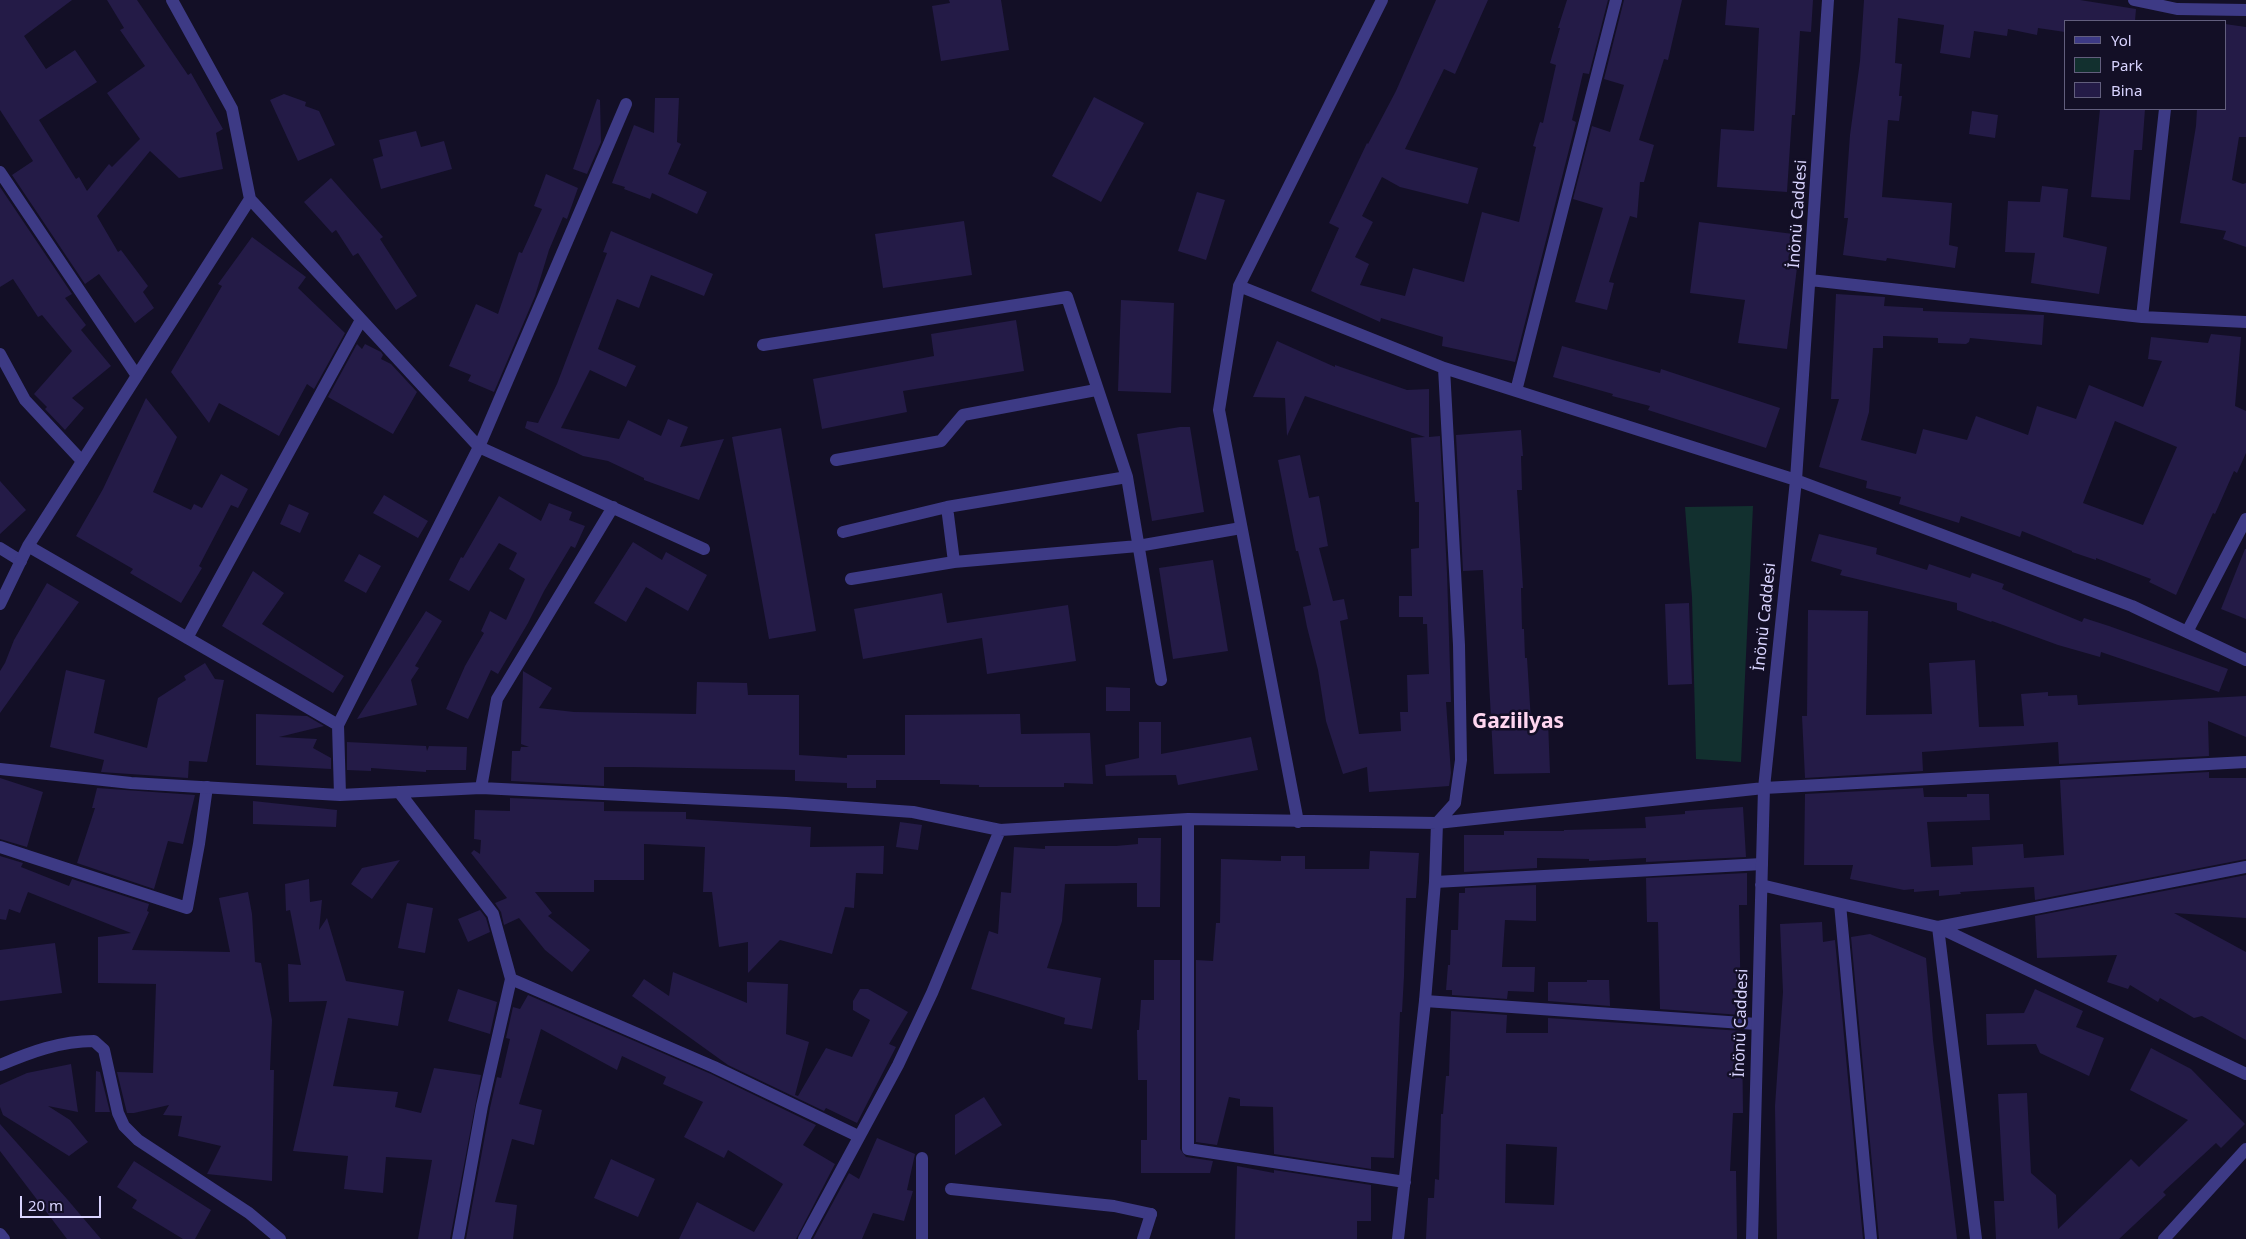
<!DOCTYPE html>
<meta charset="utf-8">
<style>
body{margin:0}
#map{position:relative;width:2246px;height:1239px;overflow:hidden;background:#130f26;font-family:"Noto Sans",sans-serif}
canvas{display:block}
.legend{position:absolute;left:2064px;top:20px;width:162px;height:90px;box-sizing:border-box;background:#130f26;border:1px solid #625e7d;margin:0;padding:6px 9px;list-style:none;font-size:15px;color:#d9d4ff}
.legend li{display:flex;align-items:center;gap:10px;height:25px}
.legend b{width:25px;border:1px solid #625e7d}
.scale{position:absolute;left:20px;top:1196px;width:81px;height:22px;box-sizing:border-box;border:2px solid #d9d4ff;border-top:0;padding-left:6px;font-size:15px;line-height:18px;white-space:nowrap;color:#d9d4ff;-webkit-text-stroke:4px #130f26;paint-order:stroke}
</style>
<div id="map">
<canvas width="2246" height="1239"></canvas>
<ul class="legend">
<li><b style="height:6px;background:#3d3a85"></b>Yol</li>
<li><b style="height:14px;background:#12302f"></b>Park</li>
<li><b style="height:14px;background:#241b47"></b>Bina</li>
</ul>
<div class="scale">20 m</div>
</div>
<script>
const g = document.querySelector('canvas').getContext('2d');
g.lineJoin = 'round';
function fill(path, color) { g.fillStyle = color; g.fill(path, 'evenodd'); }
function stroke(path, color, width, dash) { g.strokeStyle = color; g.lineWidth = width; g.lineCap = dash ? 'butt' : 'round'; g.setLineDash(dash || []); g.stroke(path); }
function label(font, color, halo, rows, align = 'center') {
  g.font = font + ' "Noto Sans",sans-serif'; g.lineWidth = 5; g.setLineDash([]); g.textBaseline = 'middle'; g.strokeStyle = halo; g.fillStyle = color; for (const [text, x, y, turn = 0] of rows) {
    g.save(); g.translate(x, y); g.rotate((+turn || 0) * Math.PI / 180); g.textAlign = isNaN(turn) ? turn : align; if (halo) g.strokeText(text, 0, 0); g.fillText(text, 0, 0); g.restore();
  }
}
fill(new Path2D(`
 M1753,506L1741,762L1696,759L1692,597L1685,507Z`), '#12302f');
fill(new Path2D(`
 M0,0H72L24,36L46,69L75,50L97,82L39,120L76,179L79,177L87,191L109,164L112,167L140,139L107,93L145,66L120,30L124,28L107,0H137L188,75L191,73L223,129L216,133L223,169L179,178L150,151L97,216L118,252L121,250L148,286L143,292L154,308L135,323L99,274L85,284L12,175L33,161L0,110Z
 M949,0H1001L1009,50L941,61L932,6L950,3Z
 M1436,0H1488L1455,74L1444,69L1405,149L1478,168L1468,204L1400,187L1382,177L1362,216L1373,222L1355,257L1369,264L1360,285L1405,296L1413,268L1464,282L1482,212L1519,222L1536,147L1533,146L1540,122L1543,123L1556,65L1550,63L1560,28H1558L1567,0H1608L1589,74L1583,73L1572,120L1576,122L1515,362L1442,346L1443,337L1381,318L1380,322L1311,291L1339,228L1329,223L1367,143L1368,144L1396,91Z
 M1624,0H1682L1668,60L1664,59L1639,140L1654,145L1644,182H1640L1637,218L1630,216L1609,282L1614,283L1607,310L1575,302L1603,208L1573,199L1592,126L1610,132L1624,85L1604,79Z
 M1727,0H1813L1811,32L1800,31L1795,115H1792L1787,192L1717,187L1721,129L1754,131L1759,28L1725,25Z
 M1864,0H2080L2136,9L2135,21H2065V32L2038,28L2037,35L2008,29L2007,36L1974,31L1970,58L1940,53L1944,25L1898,18L1895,63L1902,64L1899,96H1902L1899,121L1888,120L1882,197L1952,203L1949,245L1958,247L1955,268L1887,258L1886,261L1843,255L1848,218H1844L1850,135L1860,61Z
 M2225,24L2246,27V137H2239L2232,180L2243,184L2246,183V247L2223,239L2226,231L2180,223L2196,126L2197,109H2225Z
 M284,94L306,102L305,106L319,111L335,145L298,161L270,100Z
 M1094,97L1144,123L1101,202L1052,176Z
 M655,98H679L677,142L681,144L668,174L707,192L697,214L652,193L650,199L624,189L625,187L612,183L634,125L654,133Z
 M597,99L600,100L601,142L587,174L573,169Z
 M2100,109H2145L2142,150H2134L2130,200L2091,197Z
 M1972,111L1998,115L1995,138L1969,134Z
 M416,131L421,147L444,141L452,169L381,189L373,159L383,156L379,140Z
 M546,174L578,188L567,219L563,217L549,250L535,296L494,392L468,381L471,375L449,366L476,304L498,314L519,252L522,253L542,209L534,206Z
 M331,178L383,237L380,239L417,296L396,310L358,253L353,256L336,230L332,233L304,202Z
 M2042,186L2068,189L2063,237L2107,247L2099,294L2031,283L2035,253L2005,252L2008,201L2040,202Z
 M0,187L72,294L65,298L86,325L81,330L111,366L72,398L84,408L65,430L45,409L47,407L34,394L72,351L42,315L38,317L13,279L0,287Z
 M1197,192L1225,200L1206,260L1178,251Z
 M964,221L972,275L883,288L875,234Z
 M1699,222L1801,235L1787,349L1738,343L1745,300L1690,293Z
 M611,231L713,274L704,296L651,275L639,308L617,299L598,349L636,366L626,387L590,370L561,428L619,439L628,420L661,436L668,419L688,427L680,447L724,439L699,500L644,480V478L608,461L583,456L525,428L527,421L538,423L557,384L607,253L603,252Z
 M252,237L306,277L298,288L345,333L314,389L307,384L279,436L219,403L209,423L171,372L222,286L218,284Z
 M1836,294L1885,297L1884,306L1923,308V311L2044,315L2042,345L1970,338L1969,342L1966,344L1938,343V338L1883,336V348H1873L1869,412L1861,440L1916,454L1923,429L1967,440L1976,416L2028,435L2037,406L2076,419L2089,385L2143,407L2162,361L2148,359L2151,337L2208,343L2211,334L2241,337L2235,406L2246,411V453L2237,473L2234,471L2215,514L2213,513L2176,595L2149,582L2151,579L2096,558V560L2072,552V551L2022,531L2020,537L1961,516L1959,523L1899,504L1901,497L1866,488L1867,481L1819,467L1839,399H1831ZM2115,421L2177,447L2143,525L2083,503Z
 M1121,300L1174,303L1171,393L1118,391Z
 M1016,320L1024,371L903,391L907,412L822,429L813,379L934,356L931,334Z
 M1277,341L1335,367V365L1407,390L1429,389V437L1440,436L1447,573L1451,702H1446L1451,773L1449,786L1369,792L1367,767L1343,774L1326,721L1318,670L1307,627L1303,607L1311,605L1298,551H1296L1278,460L1300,455L1309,498L1319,496L1328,546L1319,548L1333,601L1344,599L1348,619L1340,621L1359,734L1401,731L1400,712H1408L1407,675L1429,674L1427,624H1423V617H1399V596H1412L1411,549L1419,548V502H1415L1411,438L1425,437L1305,396L1287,436L1285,398L1253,397Z
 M357,344L362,349L365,344L381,352L383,355L381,359L391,364L417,392L393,434L328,397Z
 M1562,346L1660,373L1661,369L1780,408L1766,448L1648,410L1650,406L1612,396L1613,394L1553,377Z
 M146,398L177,437L153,492L191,510L194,504L202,508L221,474L248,489L238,508L231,505L199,566L202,568L181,603L130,573L133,569L76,536L103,489Z
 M1180,427H1190L1204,512L1152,521L1137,434Z
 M781,428L816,631L769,639L732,437Z
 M1521,430L1523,456H1521L1522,490H1517L1523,588H1521L1522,629H1524L1525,658H1527L1531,721H1548L1550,773L1494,774L1483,570L1463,571L1456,435Z
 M0,481L26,510L0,534Z
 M384,495L428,521L418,538L373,513Z
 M499,496L541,521L549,503L572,512L569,520L585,526L575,548L571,546L544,591L528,623L498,674L491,670L468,719L446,709L465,666L484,633L481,631L490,611L506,620L525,579L509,569L517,553L499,543L469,591L449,580L461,557L463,558Z
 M289,504L309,513L300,533L280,524Z
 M1819,534L1877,548L1876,554L1927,570L1929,564L1970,578L1972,573L2004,584L2002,589L2082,622L2084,618L2109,626L2228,669L2219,692L2101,652L2100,657L2058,645L1992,621L1991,622L1957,610V603L1840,575L1842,570L1811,561Z
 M633,542L662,560L666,552L707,575L688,611L646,587L626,622L594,603Z
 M2245,549H2246V619L2221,609Z
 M359,554L381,566L366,593L344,581Z
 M1213,560L1228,651L1173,659L1159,568Z
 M253,571L284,593L262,624L344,676L333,693L222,626Z
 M47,583L79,602L0,713V671L5,663L14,640Z
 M942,593L947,623L1068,605L1076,661L987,674L982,638L863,659L854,609Z
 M1689,603L1692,684L1668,685L1665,604Z
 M1808,610L1868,611L1866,715L1932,714L1929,663L1975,660L1979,727L2024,726L2021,694L2048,692V696L2077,695L2078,705L2246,696V737L2208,721L2209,756L2059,764L2058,742L1922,752L1923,771L1805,778L1802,716H1807Z
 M426,611L442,621L415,666L419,668L411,680L417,705L357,719Z
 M205,663L215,679L224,680L207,762L189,761L188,778L101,772L104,760L50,747L66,670L105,680L94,733L147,748L158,698L186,680L184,676Z
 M523,671L552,688L539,708L574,712L696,714L697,682L747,683L748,695H799V755L847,758V755H905V715L1020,714L1021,734L1090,733L1093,784L1064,783V787H979V785L940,784V780H876V788H847V783L795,781V770L632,767H604V786L511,781L512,751H520L521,747H529L521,744Z
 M1106,687L1130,688V711H1106Z
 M256,714L307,716L324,726L279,737L317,739L313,748L331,758V769L256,765Z
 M1139,722H1161V754L1251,737L1258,770L1178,785L1176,775L1106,776L1105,765L1139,758Z
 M347,742L426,746L427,751L429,746L467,747L466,770H426V772L371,768V771L347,770Z
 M2209,772V778H2246V859L2035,900L2034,887L1960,892L1961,894L1939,896V890L1914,892V889L1904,890L1850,879L1853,865H1804L1805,794L1923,788L1924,797H1967V794H1989L1990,820L1927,822L1931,867L1973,865L1972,847L2023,844L2024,858L2064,855L2060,780Z
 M0,778L43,792L27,847L0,839Z
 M97,788L195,795L183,844L168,841L154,889L77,863L95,808H92Z
 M510,798L604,802V811L686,812V819L811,827L810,847L884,846L883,874L856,873L854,908L845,907L832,954L780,940L748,973V942L719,947L712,892H703L705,847L644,844V880H594V892H535L552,913L548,916L590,950L572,972L545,950L519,918L504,925L501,912L495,903L507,898L471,853L474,850L480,854L481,840L474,839L475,810L510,811Z
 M253,801L337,810L336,827L253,824Z
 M1743,807L1746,857L1646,862V858L1589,861V859L1537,858V868L1464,872V835H1504V831H1564V830L1646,828L1645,817L1685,814V811Z
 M900,822L922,825L918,850L896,847Z
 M1138,838H1161L1160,907H1137V883L1065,884L1062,921L1047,968L1101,978L1092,1029L1064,1024L1065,1018L971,989L989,931L998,934L1001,892L1011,893L1014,847L1045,849V846H1116L1138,844Z
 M1370,851L1419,853L1416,898H1406L1404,976L1402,1012H1400L1394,1158L1371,1157V1169L1274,1154L1273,1107L1240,1106V1099L1229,1097L1217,1145L1196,1142V960L1213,961L1216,923H1220L1221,859L1281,861V856H1305V869H1369Z
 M0,856L23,863L21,867L69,886L72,879L149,904L147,911L149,912L132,950L230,952L219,898L248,892L252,914L255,962L261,963L272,1020L270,1070H274L272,1181L207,1174L221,1146L178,1136L182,1116L163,1115L169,1105L134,1113H127L117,1072L153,1073L156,984L98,983V937L131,933L28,892L20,913L9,909L6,920L0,919Z
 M400,860L372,899L351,884L362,868Z
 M1747,873V905H1739L1741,1015L1660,1009L1658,922H1647L1646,878Z
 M2246,875V918L2174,913L2246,952V1040L2202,1016L2194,1018L2160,998L2158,1002L2130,985L2128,989L2107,982L2117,955L2037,958L2035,916Z
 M309,879L310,902L322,900L319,930L327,918L346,981L404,991L398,1026L348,1018L333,1086L398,1092L395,1107L421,1113L434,1068L481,1075L450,1239H418L432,1160L386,1157L383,1193L344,1189L348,1156L293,1151L327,1001L289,1002L288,964L301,965L290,910L286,911L285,884Z
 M1536,885V921L1505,920L1502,967H1535L1534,992L1508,991L1507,999L1452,995V990H1446L1448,965H1450L1451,930H1458L1459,893H1465V888Z
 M407,903L433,908L425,953L398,948Z
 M480,910L486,918L490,932L468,942L458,919Z
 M1822,922L1823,942L1835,940L1863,1239H1777L1775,1106L1783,992L1780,924Z
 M1870,934L1926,958L1933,1040L1957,1239H1879L1851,937Z
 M55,943L62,993L0,1001V950Z
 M1154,960H1180V1149L1186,1157L1213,1161L1210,1173H1141V1140H1147V1080H1138L1137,1030H1139L1141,1000H1154Z
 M673,972L747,1003V982L788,984L786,1034L809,1042L795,1095L798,1096L826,1048L852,1057L870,1020L853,1010V1001L860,989H868L908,1012L889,1044L896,1047L857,1123L826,1108L824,1111L728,1065L632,996L644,979L669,996Z
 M1587,980H1609L1610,1006L1548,1001V982H1587Z
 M458,989L497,1002L490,1034L448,1021Z
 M2035,989L2083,1011L2076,1027L2104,1038L2089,1076L2040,1053L2036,1044L1987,1045L1986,1014L2024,1013Z
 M528,995L711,1074L816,1125L803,1145L835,1164L796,1239H679L697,1202L754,1232L783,1184L728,1150L724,1158L684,1137L703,1102L663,1084L666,1077L622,1056L617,1070L541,1029L519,1104L542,1110L534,1145L512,1139L495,1202L517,1205L513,1239H466L490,1108L497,1077L501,1078L510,1039L506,1038L513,1007L520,1009Z
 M1451,1011L1507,1015L1506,1033H1548V1018L1742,1031L1743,1113H1733L1730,1171H1736L1737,1239H1426L1428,1198H1434L1435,1179L1439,1180L1441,1114H1443L1446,1076H1449ZM1506,1144L1557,1147L1554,1205L1505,1203Z
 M2151,1048L2191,1069L2245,1124L2221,1148L2216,1143L2163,1192L2166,1195L2119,1239H1996L1994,1201H2004L1998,1094L2027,1093L2031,1173L2056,1195L2058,1229L2131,1159L2139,1167L2188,1120L2130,1090Z
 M71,1064L78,1112L48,1106L70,1120L88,1142L69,1156L3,1115L0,1107V1085L27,1073Z
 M96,1071L100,1072L110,1112H95Z
 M984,1097L1002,1125L955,1155V1115Z
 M0,1124L67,1199L101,1239H67L0,1151Z
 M877,1138L915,1154L907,1190L913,1191L904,1221L873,1213L862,1239H813L849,1173L859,1179Z
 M611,1159L655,1179L638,1217L594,1198Z
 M134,1161L211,1210L195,1239H183L132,1208L137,1200L117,1187Z
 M1237,1166L1274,1173V1170L1371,1185V1221H1357V1239H1235Z`), '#241b47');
stroke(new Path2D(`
 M763,345L1067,297L1127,477L1161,680
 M0,354L25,400L82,461
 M836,460L941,441L963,415L1096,390
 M947,507L954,562
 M843,532L947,507L1127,477
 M0,548L21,561
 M851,579L954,562L1138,546L1241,528
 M0,847L187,908L199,844L207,787
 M1435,882L1762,864
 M1425,1001L1757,1024
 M951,1189L1114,1206L1151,1214`), '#3d3a85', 12);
stroke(new Path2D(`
 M172,0L232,109L250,199
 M2134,0L2177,9L2246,10
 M0,172L137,376
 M1810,280L2142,317L2246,322
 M1239,286L1444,368L1796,480L2132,606L2246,660
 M2142,317L2165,109
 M1516,391L1616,0
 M28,546L338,725
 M0,604L28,546L250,199L479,447L704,549
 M2187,632L2246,519
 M187,638L361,320
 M0,769L131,783L340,795L481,788L786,803L913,812L1000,830L1188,819L1437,823L1764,788L2246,762
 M481,788L497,699L613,507
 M399,792L493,914L511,979L482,1106L458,1239
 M340,795L338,725L479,447L626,104
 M1188,819V1149L1405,1182
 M1298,822L1219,410L1239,286L1382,0
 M1761,885L1938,927L2246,1074
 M1840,904L1871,1239
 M511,979L714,1067L858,1136
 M0,1065C31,1052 60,1041 94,1041L104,1050L118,1113L124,1126L138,1140L249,1213L280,1239
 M0,1234L4,1239
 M804,1239L898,1065L932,993L1000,830
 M922,1239V1158
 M1143,1239L1151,1214
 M1398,1239L1425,1001L1435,882L1437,823L1455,803L1461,760L1459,645L1444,368
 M1752,1239L1764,788L1796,480L1828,0
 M1976,1239L1938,927L2246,867
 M2164,1239L2246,1149`), '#3d3a85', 12);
label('16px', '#d9d4ff', '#130f26', [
 ["İnönü Caddesi",1798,214,-86],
 ["İnönü Caddesi",1765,617,-84],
 ["İnönü Caddesi",1741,1023,-88]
]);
label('bold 21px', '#ffd6f0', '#130f26', [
 ["Gaziilyas",1518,722]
]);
</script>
